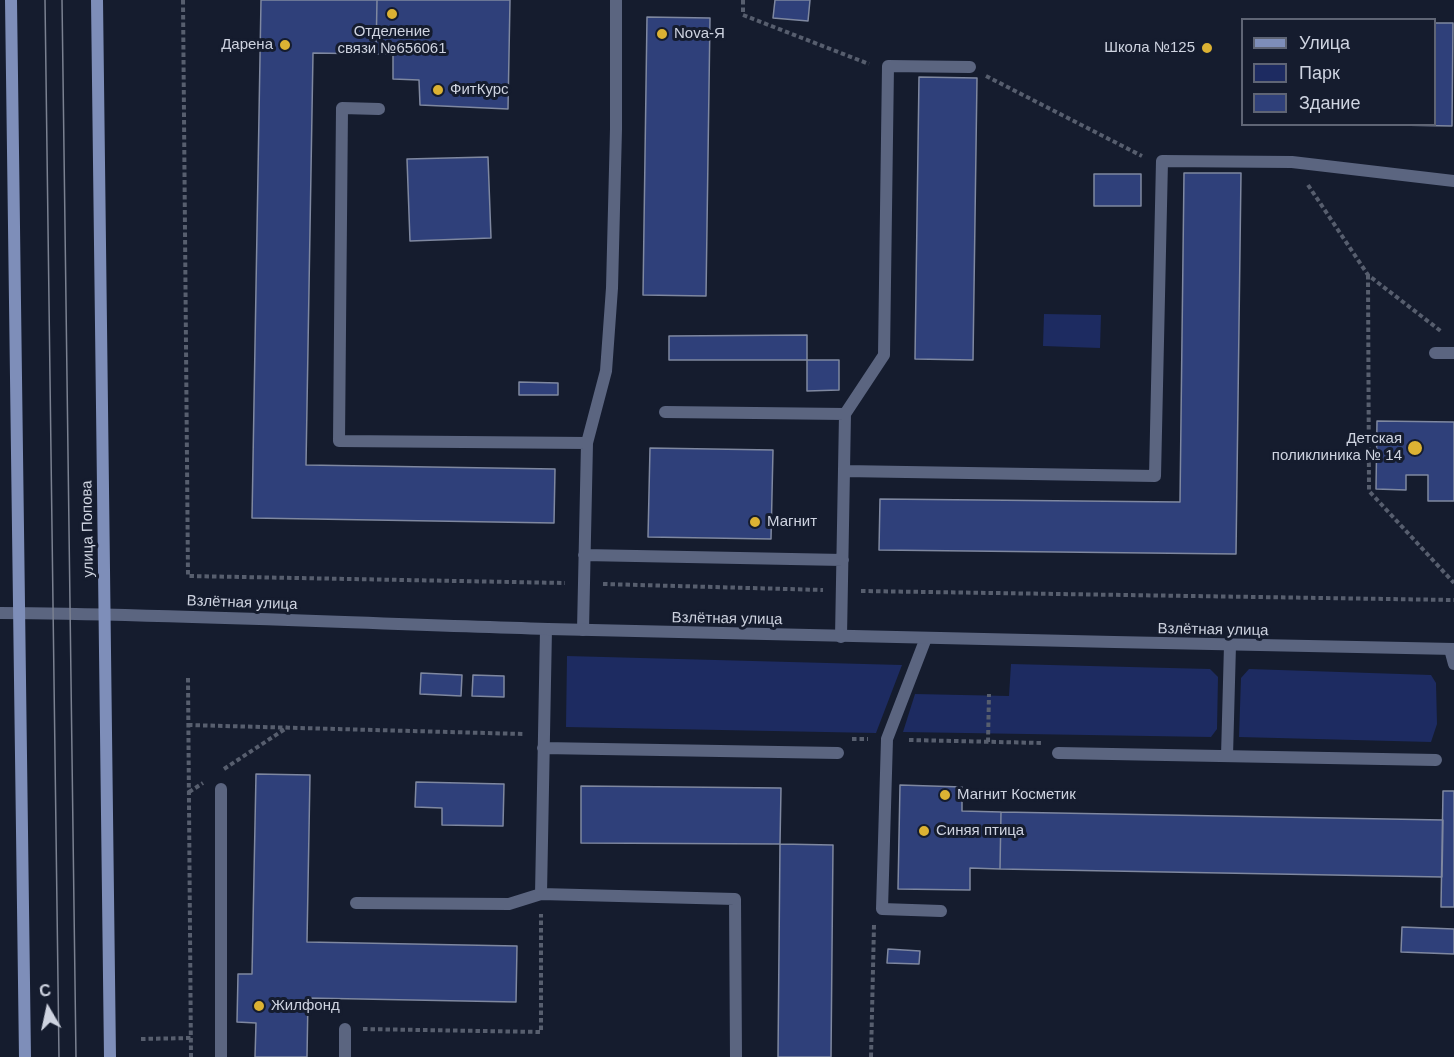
<!DOCTYPE html>
<meta charset="utf-8">
<style>
body{margin:0}
#map{position:relative;width:1454px;height:1057px;overflow:hidden;background:#151c2e;font-family:Arial,sans-serif}
canvas{display:block}
.legend{position:absolute;left:1241px;top:18px;width:195px;height:108px;box-sizing:border-box;background:#151c2e;border:2px solid #5f6575;margin:0;padding:8px 10px;list-style:none;font-size:18px;color:#ced3e0}
.legend li{display:flex;align-items:center;gap:12px;height:30px}
.legend b{width:30px;border:2px solid #5f6575}
.north{position:absolute;left:18px;top:979px;width:60px;height:60px;-webkit-text-stroke:4px #151c2e;paint-order:stroke;rotate:351deg;font-size:16px;font-weight:700;line-height:24px;text-align:center;color:#ced3e0}
.north::after{content:'';display:block;margin:auto;width:21px;height:27px;background:#ced3e0;clip-path:polygon(50% 0,100% 100%,50% 72%,0 100%)}
</style>
<div id="map">
<canvas width="1454" height="1057"></canvas>
<ul class="legend">
<li><b style="height:8px;background:#7e8eb9"></b>Улица</li>
<li><b style="height:16px;background:#1d2b61"></b>Парк</li>
<li><b style="height:16px;background:#2f407a"></b>Здание</li>
</ul>
<div class="north">С</div>
</div>
<script>
const g = document.querySelector('canvas').getContext('2d');
g.lineJoin = 'round';
function fill(path, color) { g.fillStyle = color; g.fill(path, 'evenodd'); }
function stroke(path, color, width, dash) { g.strokeStyle = color; g.lineWidth = width; g.lineCap = dash ? 'butt' : 'round'; g.setLineDash(dash || []); g.stroke(path); }
function label(font, color, halo, rows, align = 'center') {
  g.font = font + ' Arial,sans-serif'; g.lineWidth = 6; g.setLineDash([]); g.textBaseline = 'middle'; g.strokeStyle = halo; g.fillStyle = color; for (const [text, x, y, turn = 0] of rows) {
    g.save(); g.translate(x, y); g.rotate((+turn || 0) * Math.PI / 180); g.textAlign = isNaN(turn) ? turn : align; if (halo) g.strokeText(text, 0, 0); g.fillText(text, 0, 0); g.restore();
  }
}
fill(new Path2D(`
 M1044,314L1101,315L1100,348L1043,346Z
 M567,656L902,665L876,733L566,727Z
 M1011,664L1210,669L1218,677L1217,729L1211,737L903,732L915,694L1009,696Z
 M1249,669L1431,675L1436,683L1437,724L1431,742L1239,737L1241,678Z`), '#1d2b61');
const building = new Path2D(`
 M261,0H377L376,54L313,53L306,465L555,469L554,523L252,518Z
 M377,0H510L508,109L420,105L419,80L393,79V54H376Z
 M775,0H810L808,21L773,18Z
 M647,17L710,18L706,296L643,295Z
 M1434,23H1453L1452,126L1396,125L1434,124Z
 M919,77L977,78L973,360L915,359Z
 M488,157L491,238L410,241L407,159Z
 M1184,173H1241L1236,554L879,550L880,499L1180,502Z
 M1094,174H1141V206H1094Z
 M807,335V360H669V336Z
 M807,360H839V390L807,391Z
 M519,382L558,383V395H519Z
 M1377,421L1454,422V501H1428V475H1406V490L1376,489Z
 M650,448L773,450L771,539L648,537Z
 M421,673L462,675L461,696L420,694Z
 M473,675L504,676V697L472,696Z
 M256,774L310,775L307,942L517,946L516,1002L308,998L307,1057H255L256,1023L237,1022L238,974H252Z
 M416,782L504,784L503,826L442,825V808L415,807Z
 M900,785L962,787V811L1001,812L1000,869L970,868V890L898,889Z
 M581,786L781,788L780,844L581,843Z
 M1443,791H1454V907H1441Z
 M1001,812L1443,820L1442,877L1000,869Z
 M780,844L833,845L831,1057H778Z
 M1402,927L1454,929V954L1401,952Z
 M888,949L920,951L919,964L887,963Z`);
fill(building, '#2f407a');
stroke(building, '#7f88a0', 1.5);
stroke(new Path2D(`
 M183,0L188,576L565,583
 M743,0V15L869,64
 M986,76L1142,156
 M1308,185L1368,275L1442,332
 M1368,275L1369,491L1454,583
 M603,584L823,590
 M861,591L1454,600
 M188,678L191,1057
 M188,725L523,734
 M852,739H868
 M909,740L1042,743
 M988,742L989,694
 M224,769L288,727
 M189,792L203,783
 M363,1029L541,1032V914
 M141,1039L191,1038
 M871,1057L874,925`), '#575e6e', 4, [4.5, 3]);
stroke(new Path2D(`
 M379,109L342,108L339,441L587,443
 M1435,353H1454
 M665,412L845,414
 M844,471L1155,476L1162,161L1292,162L1454,181
 M584,555L843,560
 M546,629L541,894L735,899L736,1057
 M583,630L587,443L606,371L612,288L616,129V0
 M841,637L845,414L884,355L888,66L970,67
 M926,638L887,739L882,909L941,911
 M1450,649L1454,664
 M543,748L838,753
 M1058,753L1436,760
 M1227,756L1230,645
 M356,903L509,904L541,894
 M221,1057V789
 M345,1057V1029`), '#5b6580', 12);
stroke(new Path2D(`
 M0,613C183,614 365,624 548,629C850,638 1152,642 1454,649`), '#5b6580', 12);
stroke(new Path2D(`
 M11,0L25,1057
 M97,0L110,1057`), '#7e8eb9', 12);
stroke(new Path2D(`
 M45,0L59,1057
 M62,0L76,1057`), '#7a8090', 1.5);
for (const [x, y, r, color] of [
 [392,14,6,"#dcb233"],
 [662,34,6,"#dcb233"],
 [285,45,6,"#dcb233"],
 [1207,48,6,"#dcb233"],
 [438,90,6,"#dcb233"],
 [1415,448,8,"#dcb233"],
 [755,522,6,"#dcb233"],
 [945,795,6,"#dcb233"],
 [924,831,6,"#dcb233"],
 [259,1006,6,"#dcb233"]
]) { const dot = new Path2D(); dot.arc(x, y, r, 0, 2 * Math.PI); g.fillStyle = color; g.fill(dot); stroke(dot, '#151c2e', 2); }
label('15px', '#ced3e0', '#151c2e', [
 ["Отделение",392,32,"center"],
 ["связи №656061",392,49,"center"],
 ["Nova-Я",674,34],
 ["Дарена",273,45,"right"],
 ["Школа №125",1195,48,"right"],
 ["ФитКурс",450,90],
 ["Детская",1402,439,"right"],
 ["поликлиника № 14",1402,456,"right"],
 ["Магнит",767,522],
 ["Магнит Косметик",957,795],
 ["Синяя птица",936,831],
 ["Жилфонд",271,1006]
], 'left');
label('15px', '#ced3e0', '#151c2e', [
 ["улица Попова",88,529,-91],
 ["Взлётная улица",242,603,2],
 ["Взлётная улица",727,619,1],
 ["Взлётная улица",1213,630,1]
]);
</script>
